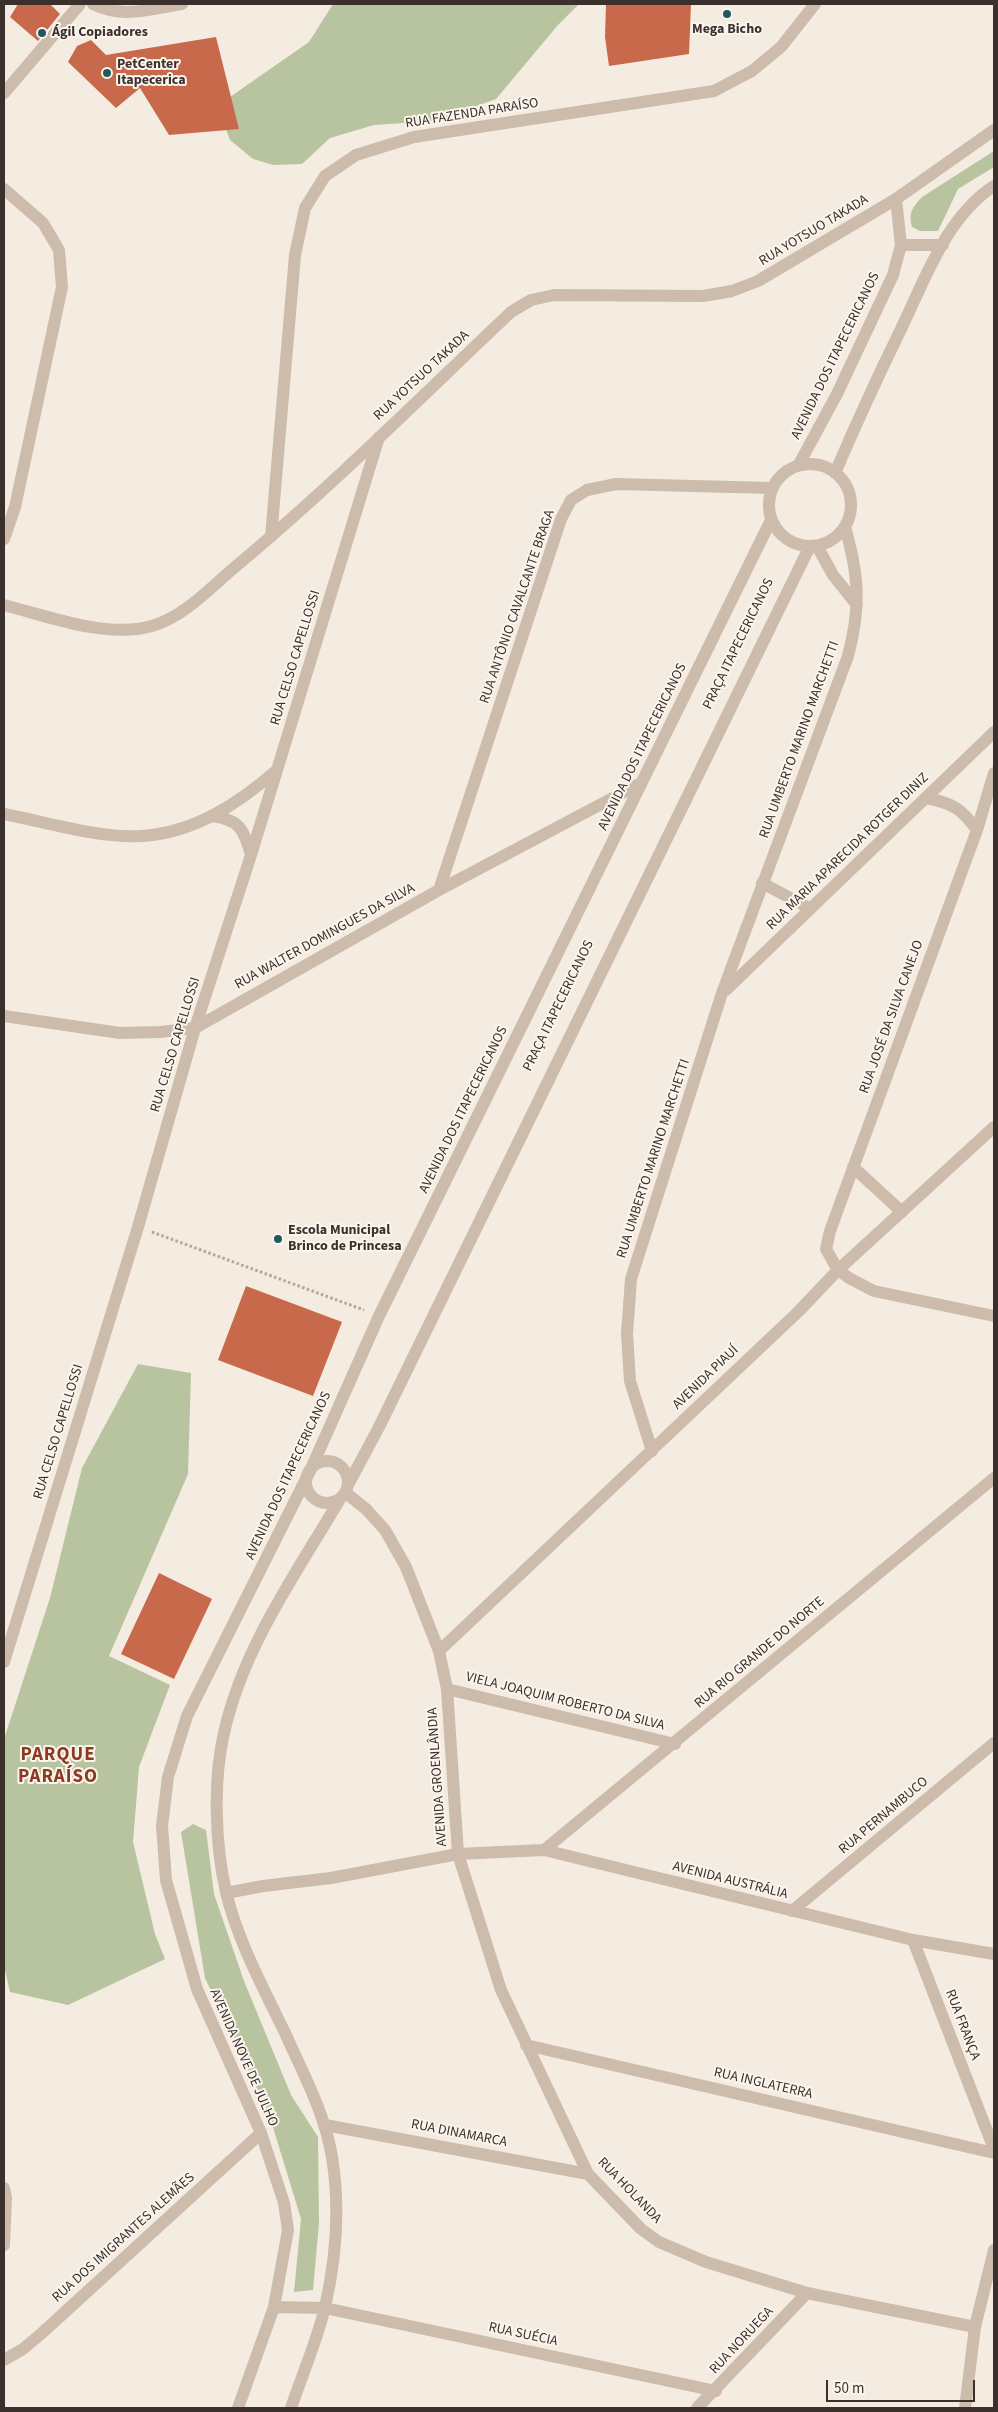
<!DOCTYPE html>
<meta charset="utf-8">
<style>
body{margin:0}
#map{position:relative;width:998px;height:2412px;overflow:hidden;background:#f4ebe1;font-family:"Source Sans 3",sans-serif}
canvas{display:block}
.frame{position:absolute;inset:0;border:5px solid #3b302b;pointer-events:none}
.scale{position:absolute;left:826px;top:2380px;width:149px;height:22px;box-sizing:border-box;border:2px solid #3b302b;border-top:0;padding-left:6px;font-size:15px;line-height:18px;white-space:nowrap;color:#3b302b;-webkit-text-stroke:4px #fbf5ee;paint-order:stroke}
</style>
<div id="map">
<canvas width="998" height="2412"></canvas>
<div class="frame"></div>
<div class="scale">50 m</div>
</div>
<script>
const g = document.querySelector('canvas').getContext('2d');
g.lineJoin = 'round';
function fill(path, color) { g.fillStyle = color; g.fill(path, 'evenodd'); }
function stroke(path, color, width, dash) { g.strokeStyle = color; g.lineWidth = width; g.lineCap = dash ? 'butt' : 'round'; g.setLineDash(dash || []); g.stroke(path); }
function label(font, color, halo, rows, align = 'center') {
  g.font = font + ' "Source Sans 3",sans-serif'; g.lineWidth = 4; g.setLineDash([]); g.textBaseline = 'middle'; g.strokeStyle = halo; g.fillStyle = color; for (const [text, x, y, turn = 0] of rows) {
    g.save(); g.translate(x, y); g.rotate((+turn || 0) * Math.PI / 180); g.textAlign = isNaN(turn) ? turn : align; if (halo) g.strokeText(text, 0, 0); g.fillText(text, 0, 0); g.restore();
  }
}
fill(new Path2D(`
 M333,4H579L558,25L496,99L434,121L374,125L330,138L302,164L273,165L253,159L230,140L217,106L309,42Z
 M994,151V167L958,189L938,231H920L912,227C908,213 912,208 922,197Z
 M138,1364L191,1373L188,1474L109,1656L170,1685L139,1767L133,1842L155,1934L165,1959L68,2005L10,1992L4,1966V1739L50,1598L82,1468Z
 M193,1824L206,1830L214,1894L244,1981L291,2095L318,2137L319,2223L313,2290L294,2292L301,2219L269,2114L205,1978L181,1832Z`), '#b8c4a0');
fill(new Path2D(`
 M18,4H50L60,14L38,41L10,17Z
 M606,4H691L689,54L609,66L605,37Z
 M216,37L239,129L169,135L140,88L116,108L68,62L77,46L91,40L106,55Z
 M246,1286L342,1322L313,1396L218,1360Z
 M159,1573L212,1599L174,1679L121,1654Z`), '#c8694b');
stroke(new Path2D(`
 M152,1232L364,1310`), '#b9a596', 3, [2.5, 2.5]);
stroke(new Path2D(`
 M93,4C124,19 149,9 182,4
 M4,93L80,4
 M4,189L43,223L59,250L62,287L15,507L4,539
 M901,245H943
 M769 505a41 41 0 1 1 82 0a41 41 0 1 1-82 0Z
 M798,466L837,394L893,275L901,245L896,199
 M835,473C856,424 878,376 902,327C925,279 947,216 994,186
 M271,537L295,255L305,208L325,176L356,155L414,137L714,91L752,71L781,47L815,4
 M817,546L833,575L857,605
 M4,605C47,616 108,639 152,626C184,617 210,588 235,567C331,487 420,398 511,312L531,300L554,295L703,296L732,291L758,281L896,199L994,130
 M994,773L977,830L830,1231L826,1249L838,1270L849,1278L874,1291L994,1316
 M926,798C952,803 961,808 977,830
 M4,814C46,822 101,839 143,836C196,832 239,803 277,770
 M211,816C239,819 244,829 251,855
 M762,883L809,908
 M439,890L561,519L571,500L587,490L616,484L772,488
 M726,990L994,732
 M4,1016L120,1033L160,1032L195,1028L439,890L641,783
 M853,1167L902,1212
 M652,1451L630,1381L627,1334L631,1279L722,993L848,656C861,607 859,576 845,527
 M306 1482a21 21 0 1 1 42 0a21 21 0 1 1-42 0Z
 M348,1485L379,1427L810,546
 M346,1493L366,1509L385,1530L406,1567L439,1651L447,1689L458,1854L501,1990L588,2174L641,2229L659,2242L706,2262L807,2293L975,2327
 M439,1651L798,1312L838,1270L994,1127
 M4,1662L138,1227L195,1028L251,855L379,437
 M447,1689L675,1744
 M544,1850L994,1478
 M226,1893L263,1886L331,1878L458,1854L544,1850L913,1940L994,1954
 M792,1911L994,1743
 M913,1940L994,2149
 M526,2045L994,2153
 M325,2125L588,2174
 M4,2188L6,2198L4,2245
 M274,2307L325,2308L716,2391
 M4,2360L23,2349L42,2333L261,2133
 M238,2408L274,2307L288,2230L284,2203L261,2133L197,1989L166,1880L162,1826L168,1777L187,1716L310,1471L379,1316L771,520
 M291,2408C302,2375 317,2341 325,2307C336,2259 340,2206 332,2157C325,2114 304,2075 286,2035C264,1989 238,1942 226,1892C215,1845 213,1780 224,1733C243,1647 296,1574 340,1499
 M697,2408L807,2293
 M965,2408L975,2327L994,2250`), '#cdbbac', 12);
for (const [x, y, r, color] of [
 [727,14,5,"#1f5a5e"],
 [42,33,5,"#1f5a5e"],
 [107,73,5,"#1f5a5e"],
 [278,1239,5,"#1f5a5e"]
]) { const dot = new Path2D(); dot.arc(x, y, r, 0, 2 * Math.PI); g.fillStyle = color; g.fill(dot); stroke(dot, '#fbf5ee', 2); }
label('bold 14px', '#3b302b', '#fbf5ee', [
 ["Mega Bicho",727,30,"center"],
 ["Ágil Copiadores",52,33],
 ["PetCenter",117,65],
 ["Itapecerica",117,81],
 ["Escola Municipal",288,1231],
 ["Brinco de Princesa",288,1247]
], 'left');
label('14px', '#3b302b', '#fbf5ee', [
 ["RUA FAZENDA PARAÍSO",472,114,-9],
 ["RUA YOTSUO TAKADA",814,231,-31],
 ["AVENIDA DOS ITAPECERICANOS",836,356,-64],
 ["RUA YOTSUO TAKADA",422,376,-43],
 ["RUA ANTÔNIO CAVALCANTE BRAGA",518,607,-71],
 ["PRAÇA ITAPECERICANOS",739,644,-64],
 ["RUA CELSO CAPELLOSSI",296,658,-73],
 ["RUA UMBERTO MARINO MARCHETTI",800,740,-70],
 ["AVENIDA DOS ITAPECERICANOS",643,747,-64],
 ["RUA MARIA APARECIDA ROTGER DINIZ",848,852,-44],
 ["RUA WALTER DOMINGUES DA SILVA",325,937,-29],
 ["PRAÇA ITAPECERICANOS",559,1006,-64],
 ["RUA JOSÉ DA SILVA CANEJO",892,1017,-70],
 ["RUA CELSO CAPELLOSSI",176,1045,-73],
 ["AVENIDA DOS ITAPECERICANOS",464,1110,-64],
 ["RUA UMBERTO MARINO MARCHETTI",654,1159,-72],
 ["AVENIDA PIAUÍ",706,1378,-44],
 ["RUA CELSO CAPELLOSSI",59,1432,-73],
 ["AVENIDA DOS ITAPECERICANOS",289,1476,-65],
 ["RUA RIO GRANDE DO NORTE",760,1653,-40],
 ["VIELA JOAQUIM ROBERTO DA SILVA",565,1702,14],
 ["AVENIDA GROENLÂNDIA",438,1777,-94],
 ["RUA PERNAMBUCO",884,1816,-40],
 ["AVENIDA AUSTRÁLIA",730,1881,14],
 ["RUA FRANÇA",962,2025,69],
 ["AVENIDA NOVE DE JULHO",243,2058,66],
 ["RUA INGLATERRA",763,2084,13],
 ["RUA DINAMARCA",459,2134,11],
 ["RUA HOLANDA",629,2191,46],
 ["RUA DOS IMIGRANTES ALEMÃES",124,2238,-42],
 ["RUA SUÉCIA",523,2335,12],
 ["RUA NORUEGA",742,2341,-47]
]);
g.letterSpacing = '1px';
label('bold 19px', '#8c3b22', '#fbf5ee', [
 ["PARQUE",58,1756],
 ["PARAÍSO",58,1778]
]);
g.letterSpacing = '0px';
</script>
